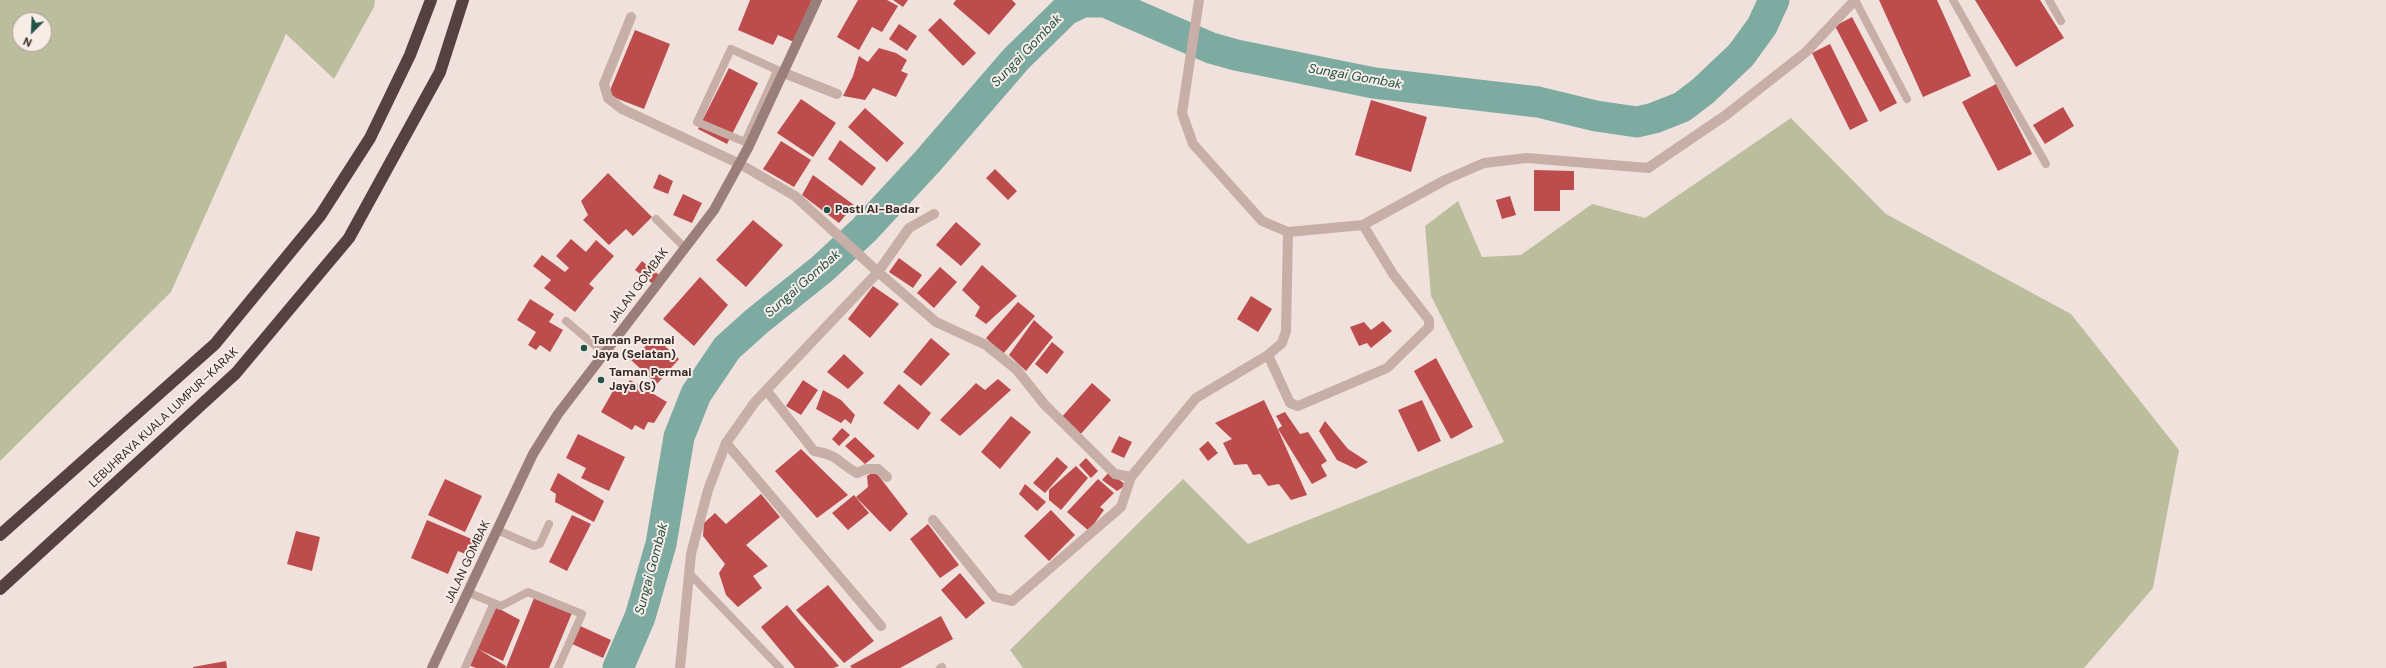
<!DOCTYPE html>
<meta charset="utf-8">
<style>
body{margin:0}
#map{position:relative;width:2386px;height:668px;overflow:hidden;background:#f0e1dc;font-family:"DM Sans",sans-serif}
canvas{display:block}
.north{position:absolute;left:12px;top:12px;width:40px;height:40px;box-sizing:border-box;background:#f8ece7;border:1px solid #aa9e9b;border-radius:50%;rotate:204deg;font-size:11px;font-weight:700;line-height:16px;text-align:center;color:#342928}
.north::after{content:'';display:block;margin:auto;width:14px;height:18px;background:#215349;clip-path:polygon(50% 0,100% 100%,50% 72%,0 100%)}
</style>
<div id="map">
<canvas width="2386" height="668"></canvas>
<div class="north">N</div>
</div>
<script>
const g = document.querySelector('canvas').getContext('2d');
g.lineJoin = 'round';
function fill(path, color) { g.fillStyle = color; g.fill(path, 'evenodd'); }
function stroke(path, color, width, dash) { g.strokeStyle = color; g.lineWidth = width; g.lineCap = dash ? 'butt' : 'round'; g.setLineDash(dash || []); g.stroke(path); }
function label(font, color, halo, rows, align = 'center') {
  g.font = font + ' "DM Sans",sans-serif'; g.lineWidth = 4; g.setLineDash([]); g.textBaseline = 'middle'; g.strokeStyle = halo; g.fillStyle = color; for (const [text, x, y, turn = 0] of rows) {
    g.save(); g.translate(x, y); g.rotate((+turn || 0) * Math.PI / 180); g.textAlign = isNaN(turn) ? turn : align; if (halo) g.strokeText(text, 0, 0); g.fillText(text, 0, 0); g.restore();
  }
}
fill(new Path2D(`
 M0,0H375L374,7L334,79L286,34L171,292L0,461ZM20,20H44V44H20Z
 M1791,118L1886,214L2071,314L2179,450L2153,588L2084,668H1023L1010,650L1183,479L1248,544L1504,442L1431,296L1425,226L1458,201L1482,257L1521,255L1592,204L1645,218Z`), '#bbbe9d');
stroke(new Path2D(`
 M618,668L640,617L661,544L679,437L696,394L727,348L757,321L822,269L864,230L927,162L1016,59L1066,10L1083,2H1105L1211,48L1236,55L1374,83L1538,102L1596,116L1637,122L1654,118L1682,107L1703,91L1741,55L1762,26L1774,0`), '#7daba1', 31);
fill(new Path2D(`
 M750,0H814L794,42L778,35L773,45L738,30Z
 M858,0H887L898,6L882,32L872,27L859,50L837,37Z
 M893,0H908L903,7Z
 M956,0H1012L1016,4L989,35L953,4Z
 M1879,0H1937L1971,76L1923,97Z
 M1975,0H2040L2064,38L2016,67Z
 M1852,17L1897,103L1880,112L1835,26Z
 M940,18L976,53L963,66L928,30Z
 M899,24L917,36L907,51L889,39Z
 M635,30L670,44L644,109L608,95Z
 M1830,44L1868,121L1850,130L1812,53Z
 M879,48L896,53L907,60L901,71L908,74L896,97L873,88L865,100L843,96L853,76L859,56L868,62Z
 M729,68L758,83L727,144L698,129Z
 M1996,84L2032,154L1998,171L1962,102Z
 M801,99L836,123L813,157L777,133Z
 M1371,100L1427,117L1411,172L1355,155Z
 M2063,107L2074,126L2045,144L2033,125Z
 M865,108L904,143L887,162L848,127Z
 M840,140L876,168L862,186L828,159Z
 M781,141L811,160L794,187L763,169Z
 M995,169L1017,191L1008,200L986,178Z
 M1534,170L1574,171V190H1560V211H1534Z
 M608,173L652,217L633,236L626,229L609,245L583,220L588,215L581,201Z
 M659,174L673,181L668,194L653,188Z
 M813,175L854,205L839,223L802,195Z
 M683,194L702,203L692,223L673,215Z
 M1510,196L1516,215L1502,219L1496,200Z
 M753,220L783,245L746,287L716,260Z
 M956,222L981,244L961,266L936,245Z
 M571,239L586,252L596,240L614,256L589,284L594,288L575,312L544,288L551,280L533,266L542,255L565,272L569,268L556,256Z
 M899,258L922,275L913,288L889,272Z
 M642,261L659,275L653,284L635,270Z
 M982,265L1017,296L986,324L975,316L980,307L962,290Z
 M940,267L957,282L934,308L917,293Z
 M700,277L728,305L694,346L663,319Z
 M873,286L899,304L870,338L848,319Z
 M1251,296L1272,309L1258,332L1237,319Z
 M530,299L554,314L549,322L563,330L550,352L540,345L536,350L528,345L536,332L517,320Z
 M1018,302L1035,316L1003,354L986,338Z
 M1034,320L1053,337L1026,371L1009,355Z
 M1383,321L1392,331L1371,348L1367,343L1359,346L1350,327L1364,322L1371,330Z
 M655,337L679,359L657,384L631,360Z
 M931,338L950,354L921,386L903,372Z
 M1052,342L1064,352L1047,374L1035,364Z
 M844,354L864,373L848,389L827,372Z
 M1436,358L1473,427L1451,439L1414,371Z
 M998,379L1011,390L960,436L940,420L976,383L985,390Z
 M630,380L667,402L654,423L648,422L644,430L635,425L632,430L601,412L617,384L625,388Z
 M803,380L818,390L801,415L786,406Z
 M1092,383L1111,400L1079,436L1060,419Z
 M899,384L931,413L918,430L883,403Z
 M823,390L841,400L855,415L851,424L845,419L841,423L816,409Z
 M1264,400L1275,423L1307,495L1291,500L1279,484L1268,486L1260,474L1253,475L1247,464L1234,465L1223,443L1232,439L1215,423Z
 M1422,400L1441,441L1418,452L1398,410Z
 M1285,412L1300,434L1308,432L1327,461L1321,465L1327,476L1312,484L1278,429L1282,426L1276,416Z
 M1011,416L1031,432L1000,469L981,452Z
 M1325,421L1348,449L1368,462L1356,469L1337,460L1319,431Z
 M842,428L850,435L839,446L832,439Z
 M578,434L625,457L609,491L581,478L586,468L566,458Z
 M1119,436L1132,442L1124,458L1111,452Z
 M855,437L875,456L865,464L845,446Z
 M1208,441L1218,453L1208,461L1199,449Z
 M801,449L848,495L817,518L775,471Z
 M1057,457L1068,467L1045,493L1033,483Z
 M1086,458L1098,471L1091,478L1079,465Z
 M1076,466L1088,478L1061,510L1049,500V490Z
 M875,471L908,514L890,532L856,497L868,487L867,476Z
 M1109,472L1126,485L1117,491L1102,480Z
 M558,473L604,501L594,522L555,502L556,494L550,490Z
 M445,479L482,496L465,532L428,515Z
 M1098,479L1114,493L1100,507L1104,510L1089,531L1067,512Z
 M1025,484L1046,502L1037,511L1019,494Z
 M761,494L780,517L746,545L768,566L753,576L762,588L738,607L726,595L719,573L725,564L703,536L704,523L715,513L726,524Z
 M854,495L869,513L848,530L832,513Z
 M1051,510L1075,535L1049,561L1024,536Z
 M572,515L591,524L567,571L549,562Z
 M427,520L474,540L468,555L458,551L448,574L411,558Z
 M928,524L959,565L940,578L910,539Z
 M296,531L320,537L312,571L287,564Z
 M960,573L985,603L966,619L941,590Z
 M828,585L874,641L844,663L796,610Z
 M534,598L572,613L549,668H506Z
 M787,605L801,622L839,666L833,668H795L761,627Z
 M494,606L520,620L503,661L478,649L506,666L505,668H476L468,665Z
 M941,616L953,639L900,668H852L850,666Z
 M578,625L611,640L603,658L570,643Z
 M226,661L227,668H193V667Z`), '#bd4c4d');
stroke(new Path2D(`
 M1855,0L1907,99
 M1953,0L2046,164
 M2049,0L2061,21
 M777,71L745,142L697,122L731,49L784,73
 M656,219L685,248
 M566,321L604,353
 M497,530L534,546L540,544L549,524
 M689,573L780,668
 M467,592L501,606L528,592L582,614L558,668
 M465,668L494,603
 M940,668L942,667`), '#c7afa8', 8);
stroke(new Path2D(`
 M1199,0L1182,113L1193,144L1262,221L1288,232L1363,225L1445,180L1484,163L1527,158L1648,168L1726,115L1806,52L1855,0
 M631,17L604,84L608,98L622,109L740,164L795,196L878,272L936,322L986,345L1016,369L1045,405L1115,474L1131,477L1196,398L1268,355L1282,343L1286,331L1288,232
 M784,73L837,94
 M1268,355L1290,403L1298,406L1387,368L1429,327V320L1393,274L1363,225
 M767,391L814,451C839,455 838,463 857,473L867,469H878L887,477
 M726,443L881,626
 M933,520L995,597L1012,601L1121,507L1131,477
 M680,668L691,554L708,490L726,443L755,402L878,272L909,228L934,214`), '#c7afa8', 10);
stroke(new Path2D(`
 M432,668L533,454L558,414L714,210L749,146L817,0`), '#9a7e7a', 10);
stroke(new Path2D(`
 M0,535L215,344L320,216L370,138L410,55L431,0
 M0,589L236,373L349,238L440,72L463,0`), '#554140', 12);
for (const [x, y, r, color] of [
 [827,210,4,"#215349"],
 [584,348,4,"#215349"],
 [601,380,4,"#215349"]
]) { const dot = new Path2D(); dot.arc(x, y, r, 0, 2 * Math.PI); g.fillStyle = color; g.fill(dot); stroke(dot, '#f8ece7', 1.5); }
label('bold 12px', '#342928', '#f8ece7', [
 ["Pasti Al-Badar",835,210],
 ["Taman Permai",592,341],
 ["Jaya (Selatan)",592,355],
 ["Taman Permai",609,373],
 ["Jaya (S)",609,387]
], 'left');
label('12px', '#342928', '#f8ece7', [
 ["JALAN GOMBAK",639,286,-53],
 ["LEBUHRAYA KUALA LUMPUR–KARAK",164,418,-43],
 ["JALAN GOMBAK",468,562,-65]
]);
label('italic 13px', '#215349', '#f8ece7', [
 ["Sungai Gombak",1027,51,-46],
 ["Sungai Gombak",1355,77,10],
 ["Sungai Gombak",803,284,-41],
 ["Sungai Gombak",652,569,-75]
]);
</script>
